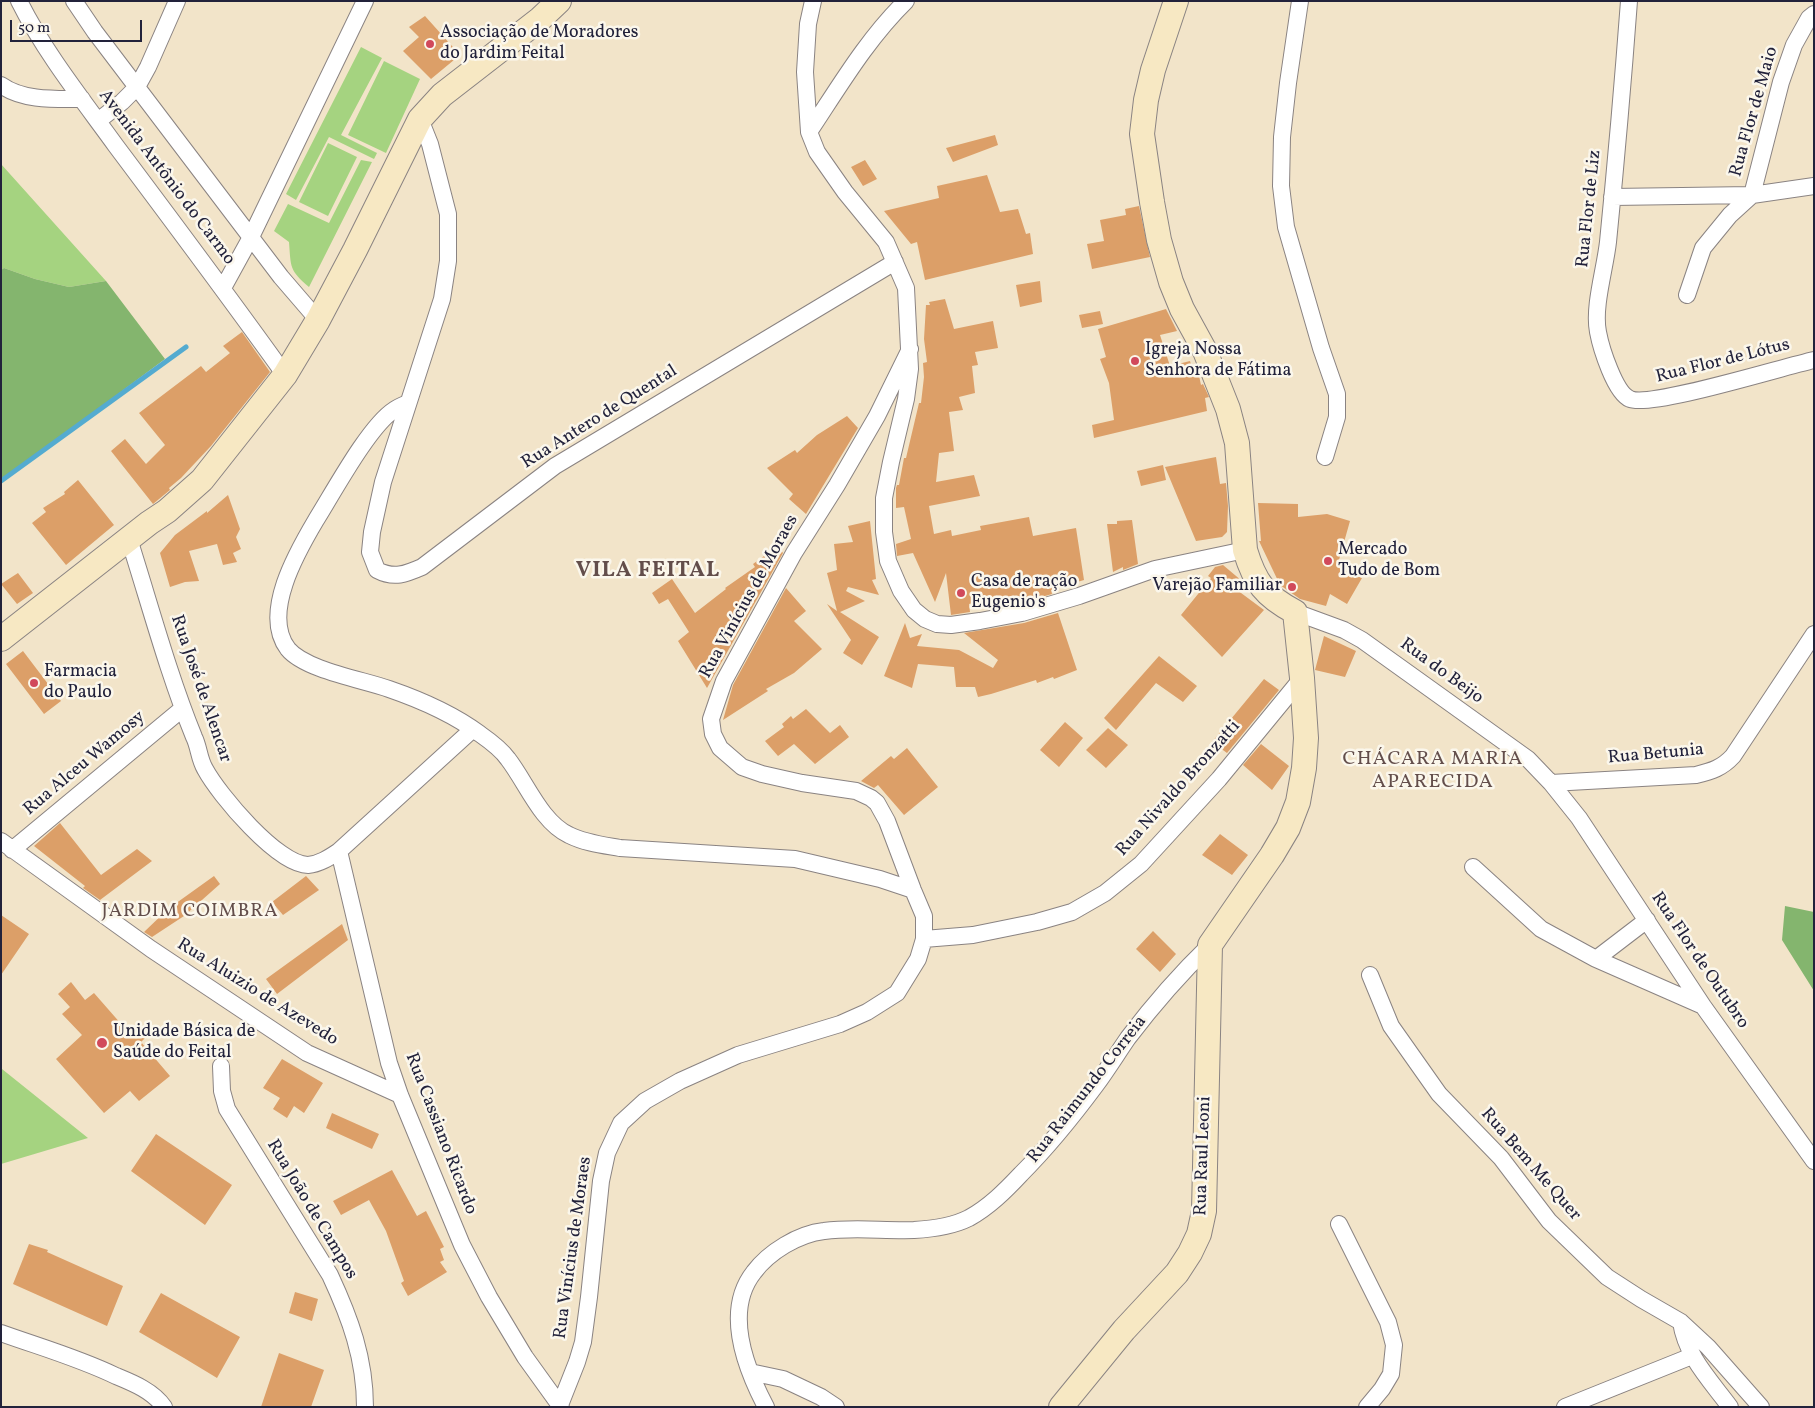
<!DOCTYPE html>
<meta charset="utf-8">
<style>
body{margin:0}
#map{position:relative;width:1815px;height:1408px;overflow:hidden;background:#f2e4c9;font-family:Vollkorn,serif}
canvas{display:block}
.frame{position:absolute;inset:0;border:2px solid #22223b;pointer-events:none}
.scale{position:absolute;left:10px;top:20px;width:132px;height:22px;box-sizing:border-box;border:2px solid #22223b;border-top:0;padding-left:6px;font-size:15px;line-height:18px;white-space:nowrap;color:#22223b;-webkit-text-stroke:4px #fbf7ec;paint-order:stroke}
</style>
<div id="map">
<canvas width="1815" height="1408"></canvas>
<div class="frame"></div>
<div class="scale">50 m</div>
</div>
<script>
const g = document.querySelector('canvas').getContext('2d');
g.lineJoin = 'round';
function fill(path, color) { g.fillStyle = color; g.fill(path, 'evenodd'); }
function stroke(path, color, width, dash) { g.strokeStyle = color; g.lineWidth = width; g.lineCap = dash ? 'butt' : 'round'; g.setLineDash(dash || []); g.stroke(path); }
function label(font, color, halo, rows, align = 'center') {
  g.font = font + ' Vollkorn,serif'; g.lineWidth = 5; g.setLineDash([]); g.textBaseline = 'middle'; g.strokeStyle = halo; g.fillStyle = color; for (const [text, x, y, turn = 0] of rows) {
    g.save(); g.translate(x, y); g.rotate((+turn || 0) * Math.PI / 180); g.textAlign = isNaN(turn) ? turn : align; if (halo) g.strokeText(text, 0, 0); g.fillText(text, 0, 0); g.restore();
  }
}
fill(new Path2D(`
 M361,47L382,58L341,135L377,153L374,159L329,137L296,200L286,194Z
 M384,61L420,79L386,153L348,135Z
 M328,143L357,157L328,216L299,202Z
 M361,160L372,162L309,287C289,270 291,267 289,242L274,231L288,204L329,223Z
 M1,164L106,281L69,287L35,279L4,268L1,270Z
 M1,1066L2,1069L88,1138L1,1164Z`), '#a5d380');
fill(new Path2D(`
 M4,268L35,279L69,287L106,281L165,359L1,481V270Z
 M1785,906L1814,912V991L1782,940Z`), '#84b56e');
stroke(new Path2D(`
 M1,481L186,347`), '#54abd0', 5);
fill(new Path2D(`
 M425,16L460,55L431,79L403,51L419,37L409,27Z
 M995,135L998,145L953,162L946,148Z
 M865,160L877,179L863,186L851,167Z
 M987,175L1000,212L1018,209L1026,234L1030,233L1033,254L925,280L917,242L911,244L884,211L939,198L937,186Z
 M1139,206L1150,257L1092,269L1087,244L1104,241L1100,220L1126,215L1125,209Z
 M1040,281L1042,302L1020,307L1016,285Z
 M945,299L954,329L993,321L998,348L975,352L978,365L972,366L975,393L959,397L963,410L949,412L954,451L939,453L936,482L974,475L980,496L929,506L934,534L951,530L952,536L981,530L980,526L1029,517L1033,536L1076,528L1084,580L1051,590L1052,594L1020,603L996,608L994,597L969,604L970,612L951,615L946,573L935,602L913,553L897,556L896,544L911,539L904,507L896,508V488L897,485H899L904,458H906L919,403H921L924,377L923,363L927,362L924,339L926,305H930L929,302Z
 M1166,309L1177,331L1160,335L1170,366L1190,361L1193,372L1198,371L1201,385L1203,384L1209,397L1205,398L1207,411L1094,438L1092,425L1114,420L1109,383L1100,359L1106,357L1098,329Z
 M1100,311L1103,324L1082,328L1079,315Z
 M242,332L270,372L211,446L181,478L169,488L170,490L153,504L111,451L125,439L146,464L165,445L139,413L201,366L206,372L230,353L223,346Z
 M847,416L858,428L806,514L789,499L793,494L767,468L795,450L797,453L817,435Z
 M1216,457L1220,484L1226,483L1228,506L1227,532L1222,537L1196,541L1165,467Z
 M1163,465L1166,480L1141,486L1137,471Z
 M78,480L114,525L66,565L32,523L46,512L43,508L65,494L64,492Z
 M228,495L240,529L236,537L241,549L233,553L237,562L223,565L217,544L189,551L199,581L185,582L170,587L160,553L175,535L207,511V513Z
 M1258,503L1298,504V517L1327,514L1350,521L1337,567L1362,578L1347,604L1330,594L1326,606L1300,599L1280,585L1259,541H1261Z
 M1132,520L1138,564L1123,570V567L1113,572L1107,524H1117V521Z
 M870,521L876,579L872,580L879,595L848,587L846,591L865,601L840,612L879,637L862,665L843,653L851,640L827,604L837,611L827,573L837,570L834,544L853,542L848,526Z
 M778,546L783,553L707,688L678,641L689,632L668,599L659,604L652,593L672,579L695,613L726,589L725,588L755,567L753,564Z
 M1223,565L1242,581L1243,583L1237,590L1264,610L1222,657L1181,615L1211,578L1208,576L1215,567Z
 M18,573L33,593L17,604L1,584Z
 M786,588L806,611L794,621L822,649L794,673L766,689L768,691L723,720L733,685Z
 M1058,613L1077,670L1054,679L1053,677L1037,683L1036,680L991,694L978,697L975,687H956L954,667L918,664L912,688L884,676L905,623L910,638L922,634L917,646L959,650L993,668L998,660L964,633L1024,623Z
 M1324,636L1356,651L1345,677L1315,670Z
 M23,651L61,701L44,714L6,664Z
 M1159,656L1197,686L1183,702L1156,683L1116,730L1104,718Z
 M1264,679L1279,690L1227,753L1212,742Z
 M806,709L830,733L840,725L849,737L815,764L794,744L778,756L765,741L784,727L782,724L791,716L793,719Z
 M1065,722L1083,738L1059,767L1040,750Z
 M1108,728L1128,745L1106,768L1086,750Z
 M1261,744L1289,766L1272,790L1243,765Z
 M907,748L938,787L904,815L878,785L874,788L861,781L891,756L894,759Z
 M60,823L101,875L137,849L152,861L100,900L83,888L85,886L34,846Z
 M1220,834L1248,855L1232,875L1202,855Z
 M214,876L220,884L184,916L152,937L144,932L168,909Z
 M306,876L319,890L283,915L272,902Z
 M1,915L29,934L1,975Z
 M342,924L348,940L277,994L266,979Z
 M1153,931L1176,954L1160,972L1136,949Z
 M71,982L85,1000L94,993L129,1033L136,1027L146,1037L141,1042L170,1076L139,1101L130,1091L104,1113L56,1059L82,1035L62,1014L70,1007L58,994Z
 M282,1059L323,1083L304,1113L294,1106L287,1118L273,1109L280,1098L263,1088Z
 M332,1113L379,1134L372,1149L326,1128Z
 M156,1134L232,1185L205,1225L131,1171Z
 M392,1170L417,1216L426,1211L444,1247L440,1249L444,1260L440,1262L447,1272L408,1296L401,1283L404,1281L386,1231L369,1200L341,1215L333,1201Z
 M29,1244L48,1250L47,1252L123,1286L107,1326L13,1284Z
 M295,1292L318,1299L312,1321L289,1313Z
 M161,1293L240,1337L217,1378L184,1358L139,1332Z
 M279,1353L324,1370L311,1407H261Z`), '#dc9f68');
const street = new Path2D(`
 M19,1C45,53 82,99 116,146C173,222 230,298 285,375
 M74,1L95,32L281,277L318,320
 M813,1L808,24L805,72L809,132L817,152L845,192L886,242L906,288L910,369L906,399L891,462L884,498V532L888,561L901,591L914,610L925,619L937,624L951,625L980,621L1022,613L1079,596L1155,569L1245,550
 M1300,1L1288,83L1282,137L1281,186L1286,227L1321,348L1337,394V417L1325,457
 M1629,1C1623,82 1616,162 1608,242C1605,269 1593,307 1598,332C1601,348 1615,393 1630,399C1651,408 1782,367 1814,360
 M1,85C23,101 56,99 82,99
 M420,119L430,144L448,214V261L442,299L383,482L372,532L370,552L377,570C394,579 406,574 422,567L555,466L895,262
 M98,121L122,102L137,87L148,67L177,1
 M809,132C839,87 867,39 906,1
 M1612,197L1752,195L1814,186
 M223,288L251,237L365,1
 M1687,295L1703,248L1730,215L1752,195L1781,82L1794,45L1809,18L1814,14
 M408,403C403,405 398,407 394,410C369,426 333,493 316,520C297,552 261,614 288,649C305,670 364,680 389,689C421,700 453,714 480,734C490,741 501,749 508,759C526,782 541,822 569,835C585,843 603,845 620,848L795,859L880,879L913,890
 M129,539C150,605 168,673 194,737C199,747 199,759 205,769C219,795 278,865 308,865C320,864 330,857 339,851L473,729
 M1295,612L1344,630L1362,640L1528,759L1551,783L1579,818L1703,1006L1814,1161
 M1551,783L1696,775C1712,771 1722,768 1733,756L1814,634
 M1,841L151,949L307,1053L400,1095
 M12,850L182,709
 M339,851L389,1063L400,1095L462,1245L489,1297L525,1357L561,1407
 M1473,867L1541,929L1596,959L1703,1006
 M924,939L973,935L1037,922L1072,912L1105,893L1141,864L1219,779L1302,678
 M1596,959L1647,920
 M1370,975L1391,1026L1439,1094L1501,1158L1549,1221L1607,1277L1641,1299L1681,1322L1708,1347L1761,1407
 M221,1066L222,1091L227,1109L330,1275C350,1318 365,1358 365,1407
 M1339,1224L1388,1322L1394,1345L1391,1374L1382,1389L1367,1407
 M1681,1322C1686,1356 1710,1380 1730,1407
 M1,1333C40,1347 79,1358 116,1376C133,1383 153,1391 164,1407
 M750,1372L783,1379L821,1397L836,1407
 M560,1405L577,1362L583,1342L589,1297L601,1181L607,1153L621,1123L645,1101L680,1081L738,1055L840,1024L867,1012L897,993L918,959L924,939V916L913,890L887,821L877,803L871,798L856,791L802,783L762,774L742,767L720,748L713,734L711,719L724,681L794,553L837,485L877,416L910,349
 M766,1407C746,1369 723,1311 754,1272C769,1252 798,1234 824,1231C853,1227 884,1231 914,1230C932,1229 953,1226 969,1218C989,1207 1005,1191 1021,1174C1048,1147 1073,1116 1096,1085C1107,1070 1117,1054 1128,1038C1153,1005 1180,974 1210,945
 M1565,1407L1692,1356`);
const secondary = new Path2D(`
 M1,639L149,523L167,511L202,480L285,375L318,320L355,250L420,119L442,95L540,19L559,1
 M1061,1407L1124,1330L1177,1273L1190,1253L1199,1234L1204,1211L1210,945L1272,855L1288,828L1298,802L1304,768L1306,738L1302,678L1295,612C1265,596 1255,583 1245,550L1237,443L1228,409L1205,351L1182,309L1171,282L1159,240L1152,202L1142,134L1146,100L1153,70L1176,1`);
stroke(street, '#8a8382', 18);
stroke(secondary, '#8a8382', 26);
stroke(street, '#fff', 16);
stroke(secondary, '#f7e8c3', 24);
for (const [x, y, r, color] of [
 [430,44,5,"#d1495b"],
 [1135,361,5,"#d1495b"],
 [1328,561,5,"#d1495b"],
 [1292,587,5,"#d1495b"],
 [961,593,5,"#d1495b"],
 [34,683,5,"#d1495b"],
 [102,1043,6,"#d1495b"]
]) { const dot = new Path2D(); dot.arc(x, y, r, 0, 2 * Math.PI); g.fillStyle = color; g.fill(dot); stroke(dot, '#fbf7ec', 2); }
label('18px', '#22223b', '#fbf7ec', [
 ["Associação de Moradores",440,34],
 ["do Jardim Feital",440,55],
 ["Igreja Nossa",1145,351],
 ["Senhora de Fátima",1145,372],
 ["Mercado",1338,551],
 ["Tudo de Bom",1338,572],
 ["Casa de ração",971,583],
 ["Eugenio's",971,604],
 ["Varejão Familiar",1282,587,"right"],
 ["Farmacia",44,673],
 ["do Paulo",44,694],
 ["Unidade Básica de",113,1033],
 ["Saúde do Feital",113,1054]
], 'left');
label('18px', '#22223b', '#fbf7ec', [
 ["Rua Flor de Maio",1755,112,-74],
 ["Avenida Antônio do Carmo",166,178,53],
 ["Rua Flor de Liz",1590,209,-84],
 ["Rua Flor de Lótus",1723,362,-14],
 ["Rua Antero de Quental",600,418,-32],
 ["Rua Vinícius de Moraes",750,597,-61],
 ["Rua do Beijo",1441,672,36],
 ["Rua José de Alencar",200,689,71],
 ["Rua Betunia",1656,755,-5],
 ["Rua Alceu Wamosy",85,764,-40],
 ["Rua Nivaldo Bronzatti",1179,789,-48],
 ["Rua Flor de Outubro",1699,961,56],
 ["Rua Aluizio de Azevedo",257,993,32],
 ["Rua Raimundo Correia",1088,1090,-52],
 ["Rua Cassiano Ricardo",440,1134,69],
 ["Rua Raul Leoni",1204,1156,-88],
 ["Rua Bem Me Quer",1530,1165,49],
 ["Rua João de Campos",311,1210,59],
 ["Rua Vinícius de Moraes",574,1248,-82]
]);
g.letterSpacing = '1px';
label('19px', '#634e4b', '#fbf7ec', [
 ["JARDIM COIMBRA",190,913]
]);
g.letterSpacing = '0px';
g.letterSpacing = '1px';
label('20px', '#634e4b', '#fbf7ec', [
 ["CHÁCARA MARIA",1433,760],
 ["APARECIDA",1433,783]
]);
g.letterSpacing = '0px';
g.letterSpacing = '1px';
label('bold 22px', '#634e4b', '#fbf7ec', [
 ["VILA FEITAL",648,572]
]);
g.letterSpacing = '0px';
</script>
